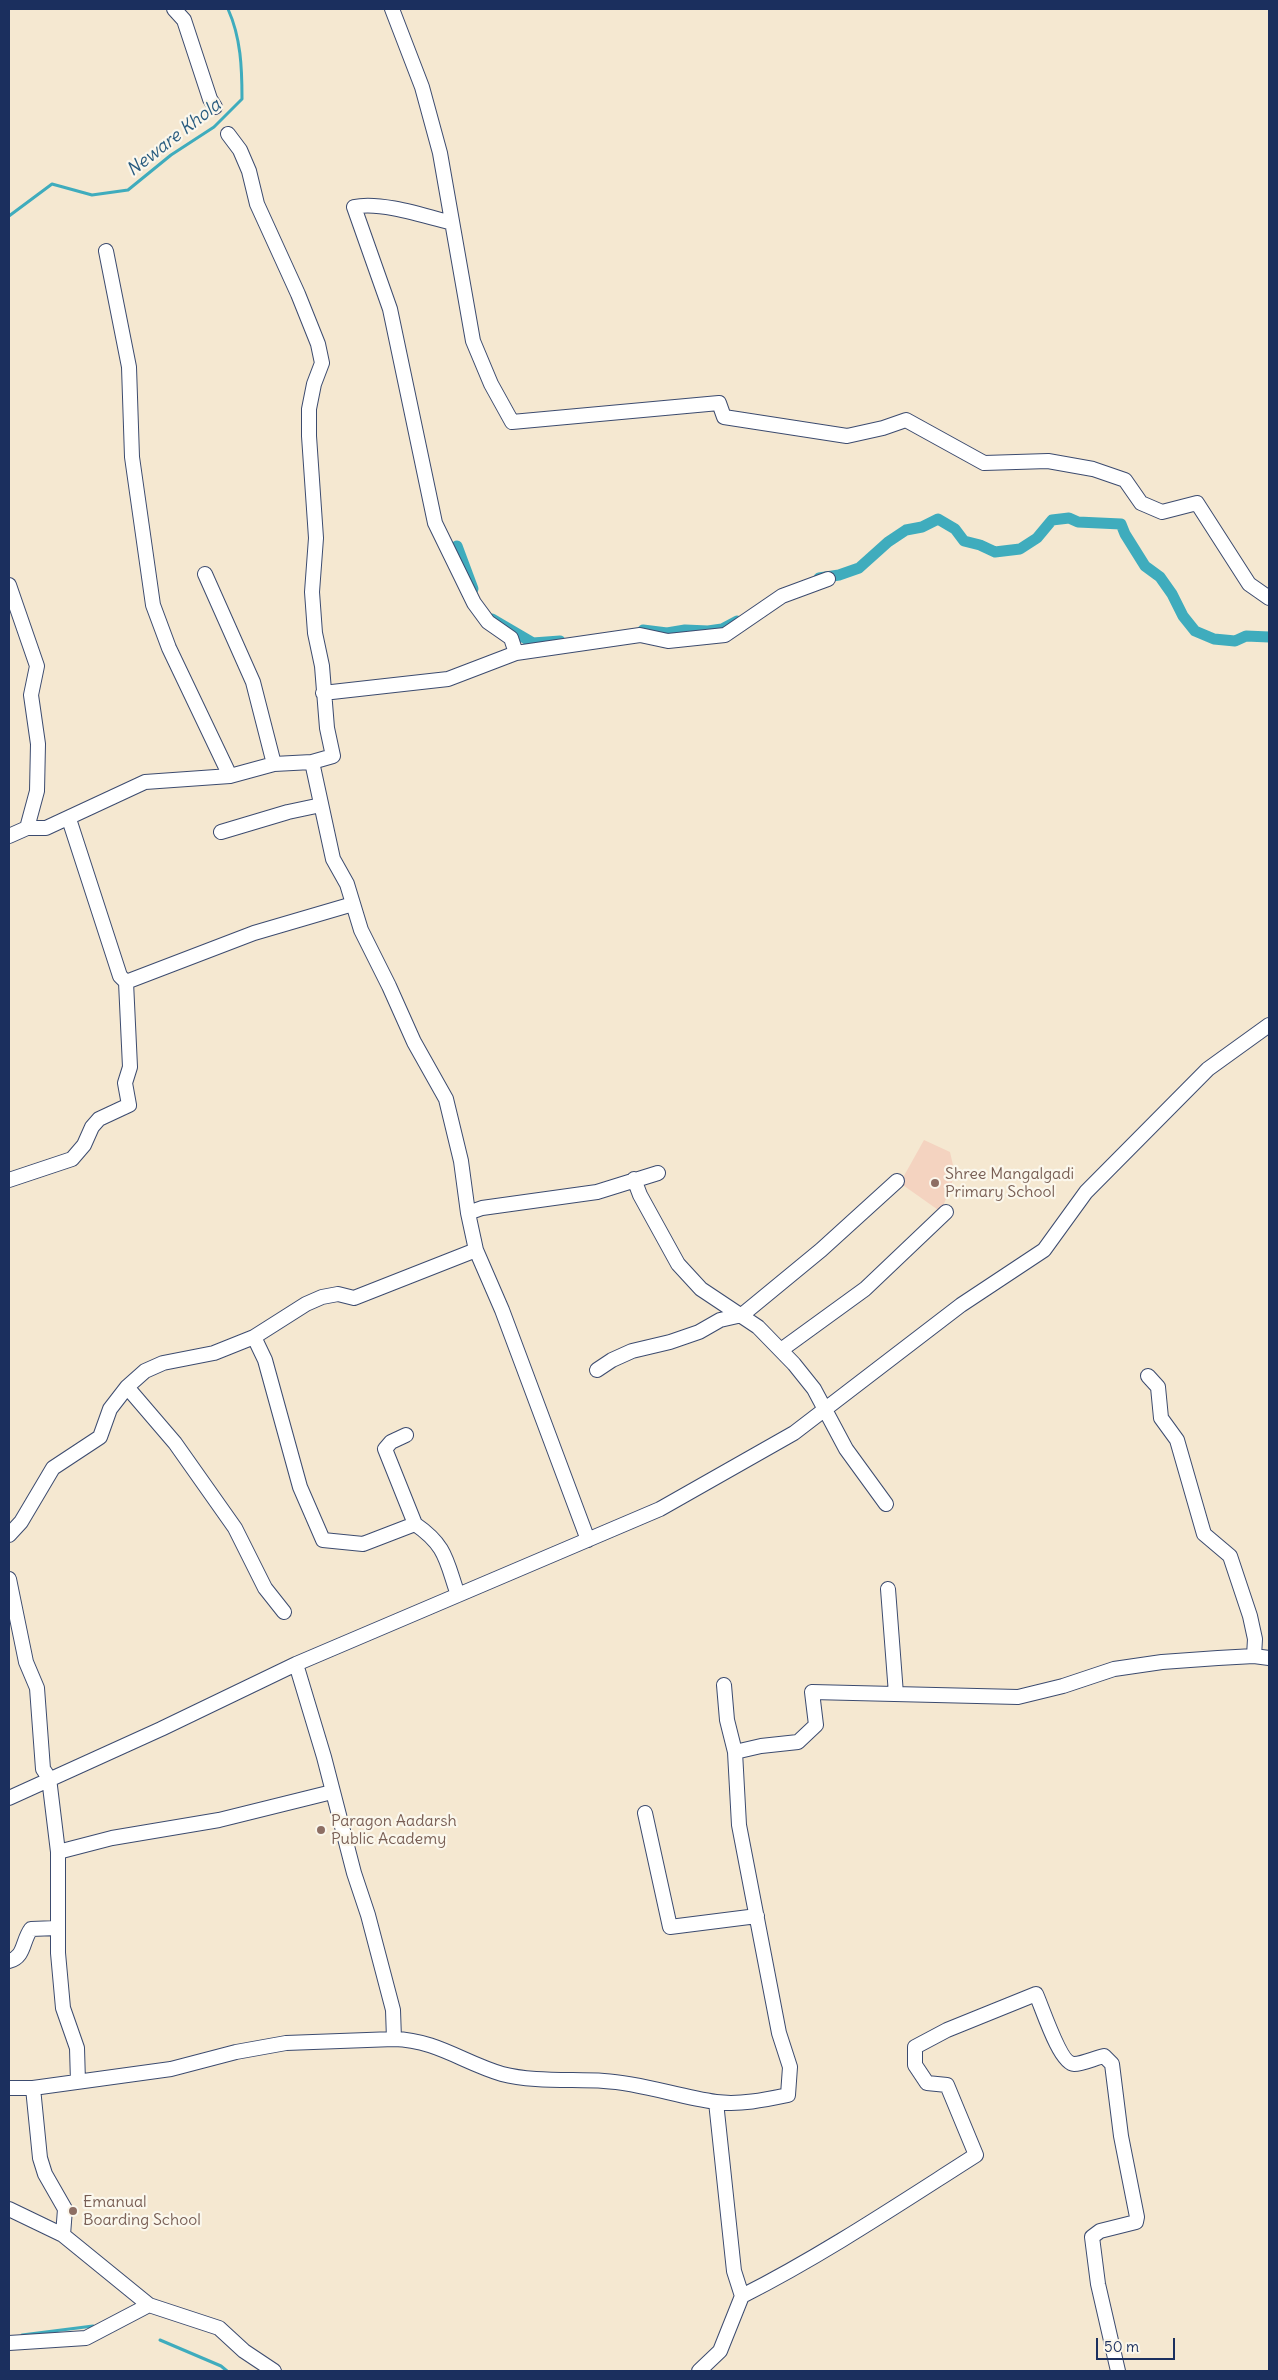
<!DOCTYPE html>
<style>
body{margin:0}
#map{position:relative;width:1278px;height:2380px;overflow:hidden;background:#f5e8d1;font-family:Delius,sans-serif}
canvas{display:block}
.frame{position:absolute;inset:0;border:10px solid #1b2f5e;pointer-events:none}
.scale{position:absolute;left:1096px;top:2338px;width:79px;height:22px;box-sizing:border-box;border:2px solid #1b2f5e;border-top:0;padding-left:6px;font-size:15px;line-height:18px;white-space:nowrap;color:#1b2f5e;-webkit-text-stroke:4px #fbf7ec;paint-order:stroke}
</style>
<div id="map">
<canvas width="1278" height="2380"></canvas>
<div class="frame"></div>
<div class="scale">50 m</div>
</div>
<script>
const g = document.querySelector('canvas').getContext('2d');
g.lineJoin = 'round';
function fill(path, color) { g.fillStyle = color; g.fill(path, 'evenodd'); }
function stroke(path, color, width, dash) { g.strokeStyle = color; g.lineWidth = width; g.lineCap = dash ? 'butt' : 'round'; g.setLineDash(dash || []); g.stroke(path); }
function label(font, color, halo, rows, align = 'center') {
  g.font = font + ' Delius,sans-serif'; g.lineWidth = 4.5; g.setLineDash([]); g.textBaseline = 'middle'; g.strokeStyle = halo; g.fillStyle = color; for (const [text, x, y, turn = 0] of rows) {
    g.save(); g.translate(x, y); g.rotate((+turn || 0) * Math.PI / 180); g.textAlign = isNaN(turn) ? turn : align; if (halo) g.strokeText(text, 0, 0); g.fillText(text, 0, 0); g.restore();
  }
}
fill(new Path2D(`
 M924,1140L950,1152L955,1174L941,1212L900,1183Z`), '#f4d3c0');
stroke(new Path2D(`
 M9,216L52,184L92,195L128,190L171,155L214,127L242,99C242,68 241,38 228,9
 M22,2335L93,2326
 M160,2340L221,2366L227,2371`), '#3facbd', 3);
stroke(new Path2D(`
 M457,546L473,589
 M819,578L839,575L859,568L888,542L906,530L922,527L938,519L955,529L964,541L980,545L995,552L1020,549L1037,538L1052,520L1069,518L1078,522L1121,524L1125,534L1145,566L1160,577L1172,594L1183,616L1195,631L1214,639L1235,641L1246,636L1269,637
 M492,619L533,643L560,641
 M643,630L667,633L685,630L708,631L722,629L737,621`), '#3facbd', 11);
const minor = new Path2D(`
 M174,9L184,20L210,99L215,107
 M392,9L422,87L440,153L473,341L491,384L512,422L719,403L724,417L847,436L883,428L906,420L984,463L1048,461L1093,469L1125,480L1141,503L1162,512L1197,503L1249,584L1269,598
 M228,134L240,150L249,171L257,204L298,294L318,344L322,363L314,384L309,409V436L316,538L312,592L315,633L322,666L327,728L333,756L312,762
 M452,223C425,216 380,201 354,207L390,309L435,523L474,603L488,622L511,638L516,653
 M106,251L129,367L132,457L153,605L169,648L230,776
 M205,574L253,682L274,764
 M9,585L37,666L31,695L38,744L37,791L27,828
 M323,693L448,679L516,653L640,635L668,641L725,635L782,596L828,579
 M69,819L120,976L126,982
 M221,832L288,812L321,805
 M9,836L27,828H46L145,782L230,776L274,764L312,762L333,859L347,884L361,930L389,986L414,1042L446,1099L461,1161L468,1213L476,1250L502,1310L588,1540
 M634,1179L640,1195L678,1264L701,1289L758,1327L794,1364L814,1389L846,1449L886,1504
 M9,1180L72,1159L84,1145L92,1127L99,1119L129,1105L125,1083L130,1067L126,982L254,933L353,904
 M468,1213L482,1208L597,1192L658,1173
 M254,1337L265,1360L300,1487L323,1540L363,1544L415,1524C447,1546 446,1561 458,1595
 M781,1350L865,1289L946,1212
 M597,1370L612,1360L632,1351L670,1342L699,1332L720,1320L742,1315L821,1250L897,1181
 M1148,1376L1158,1387L1161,1418L1177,1440L1204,1534L1230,1556L1250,1616L1255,1639L1254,1656
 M127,1387L175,1443L235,1528L265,1588L284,1612
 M406,1435L391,1442L385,1449L415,1524
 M9,1535L21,1522L53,1468L100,1437L110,1409L127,1387L145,1371L163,1363L214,1353L254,1337L306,1304L322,1297L338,1294L354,1298L476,1250
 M9,1579L26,1662L37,1688L43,1769L49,1778L58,1852V1953L63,2008L77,2048L78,2082
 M888,1589L896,1694
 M296,1664L324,1757L354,1873L368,1915L393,2010L394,2039
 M735,1752L761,1746L798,1742L816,1725L812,1692L1018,1697L1063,1686L1114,1669L1162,1662L1218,1658L1254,1656L1269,1658
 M9,1798L161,1729L296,1664L660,1509L794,1433L961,1305L1044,1250L1086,1192L1208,1069L1269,1025
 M645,1813L670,1927L757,1916
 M58,1852L112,1838L219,1820L332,1792
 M9,1961C25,1957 22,1941 31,1929L57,1928
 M9,2088H33L171,2069L236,2052L286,2043L394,2039C436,2040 464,2063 502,2074C532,2082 573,2079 604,2081C642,2083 679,2097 716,2102C740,2105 764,2100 788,2095L790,2067L779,2033L739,1825L735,1752L727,1720L724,1685
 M33,2088L40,2158L45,2174L65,2209L63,2235
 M9,2209L63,2235L149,2305L219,2328L244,2351L274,2371
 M742,2296C823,2255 899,2204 976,2155L947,2085L927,2083L915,2065V2047L947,2030L1036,1994C1042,2007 1060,2064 1074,2064C1083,2064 1095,2058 1104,2056L1112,2064L1121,2136L1137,2217L1136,2222L1100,2231L1092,2237L1098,2284L1118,2371
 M9,2343L86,2338L149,2305
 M699,2371L720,2351L742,2296L734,2271L716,2102`);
stroke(minor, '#3c4b6f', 16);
stroke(minor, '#fff', 14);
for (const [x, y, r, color] of [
 [935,1183,5,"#8d6e63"],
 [321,1830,5,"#8d6e63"],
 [73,2211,5,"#8d6e63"]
]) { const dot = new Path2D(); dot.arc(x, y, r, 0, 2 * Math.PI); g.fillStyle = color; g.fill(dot); stroke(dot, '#fbf7ec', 2); }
label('16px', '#785e54', '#fbf7ec', [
 ["Shree Mangalgadi",945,1174],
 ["Primary School",945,1192],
 ["Paragon Aadarsh",331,1821],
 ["Public Academy",331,1839],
 ["Emanual",83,2202],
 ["Boarding School",83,2220]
], 'left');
label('italic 18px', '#285b7f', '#fbf7ec', [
 ["Neware Khola",174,138,-38]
]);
</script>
